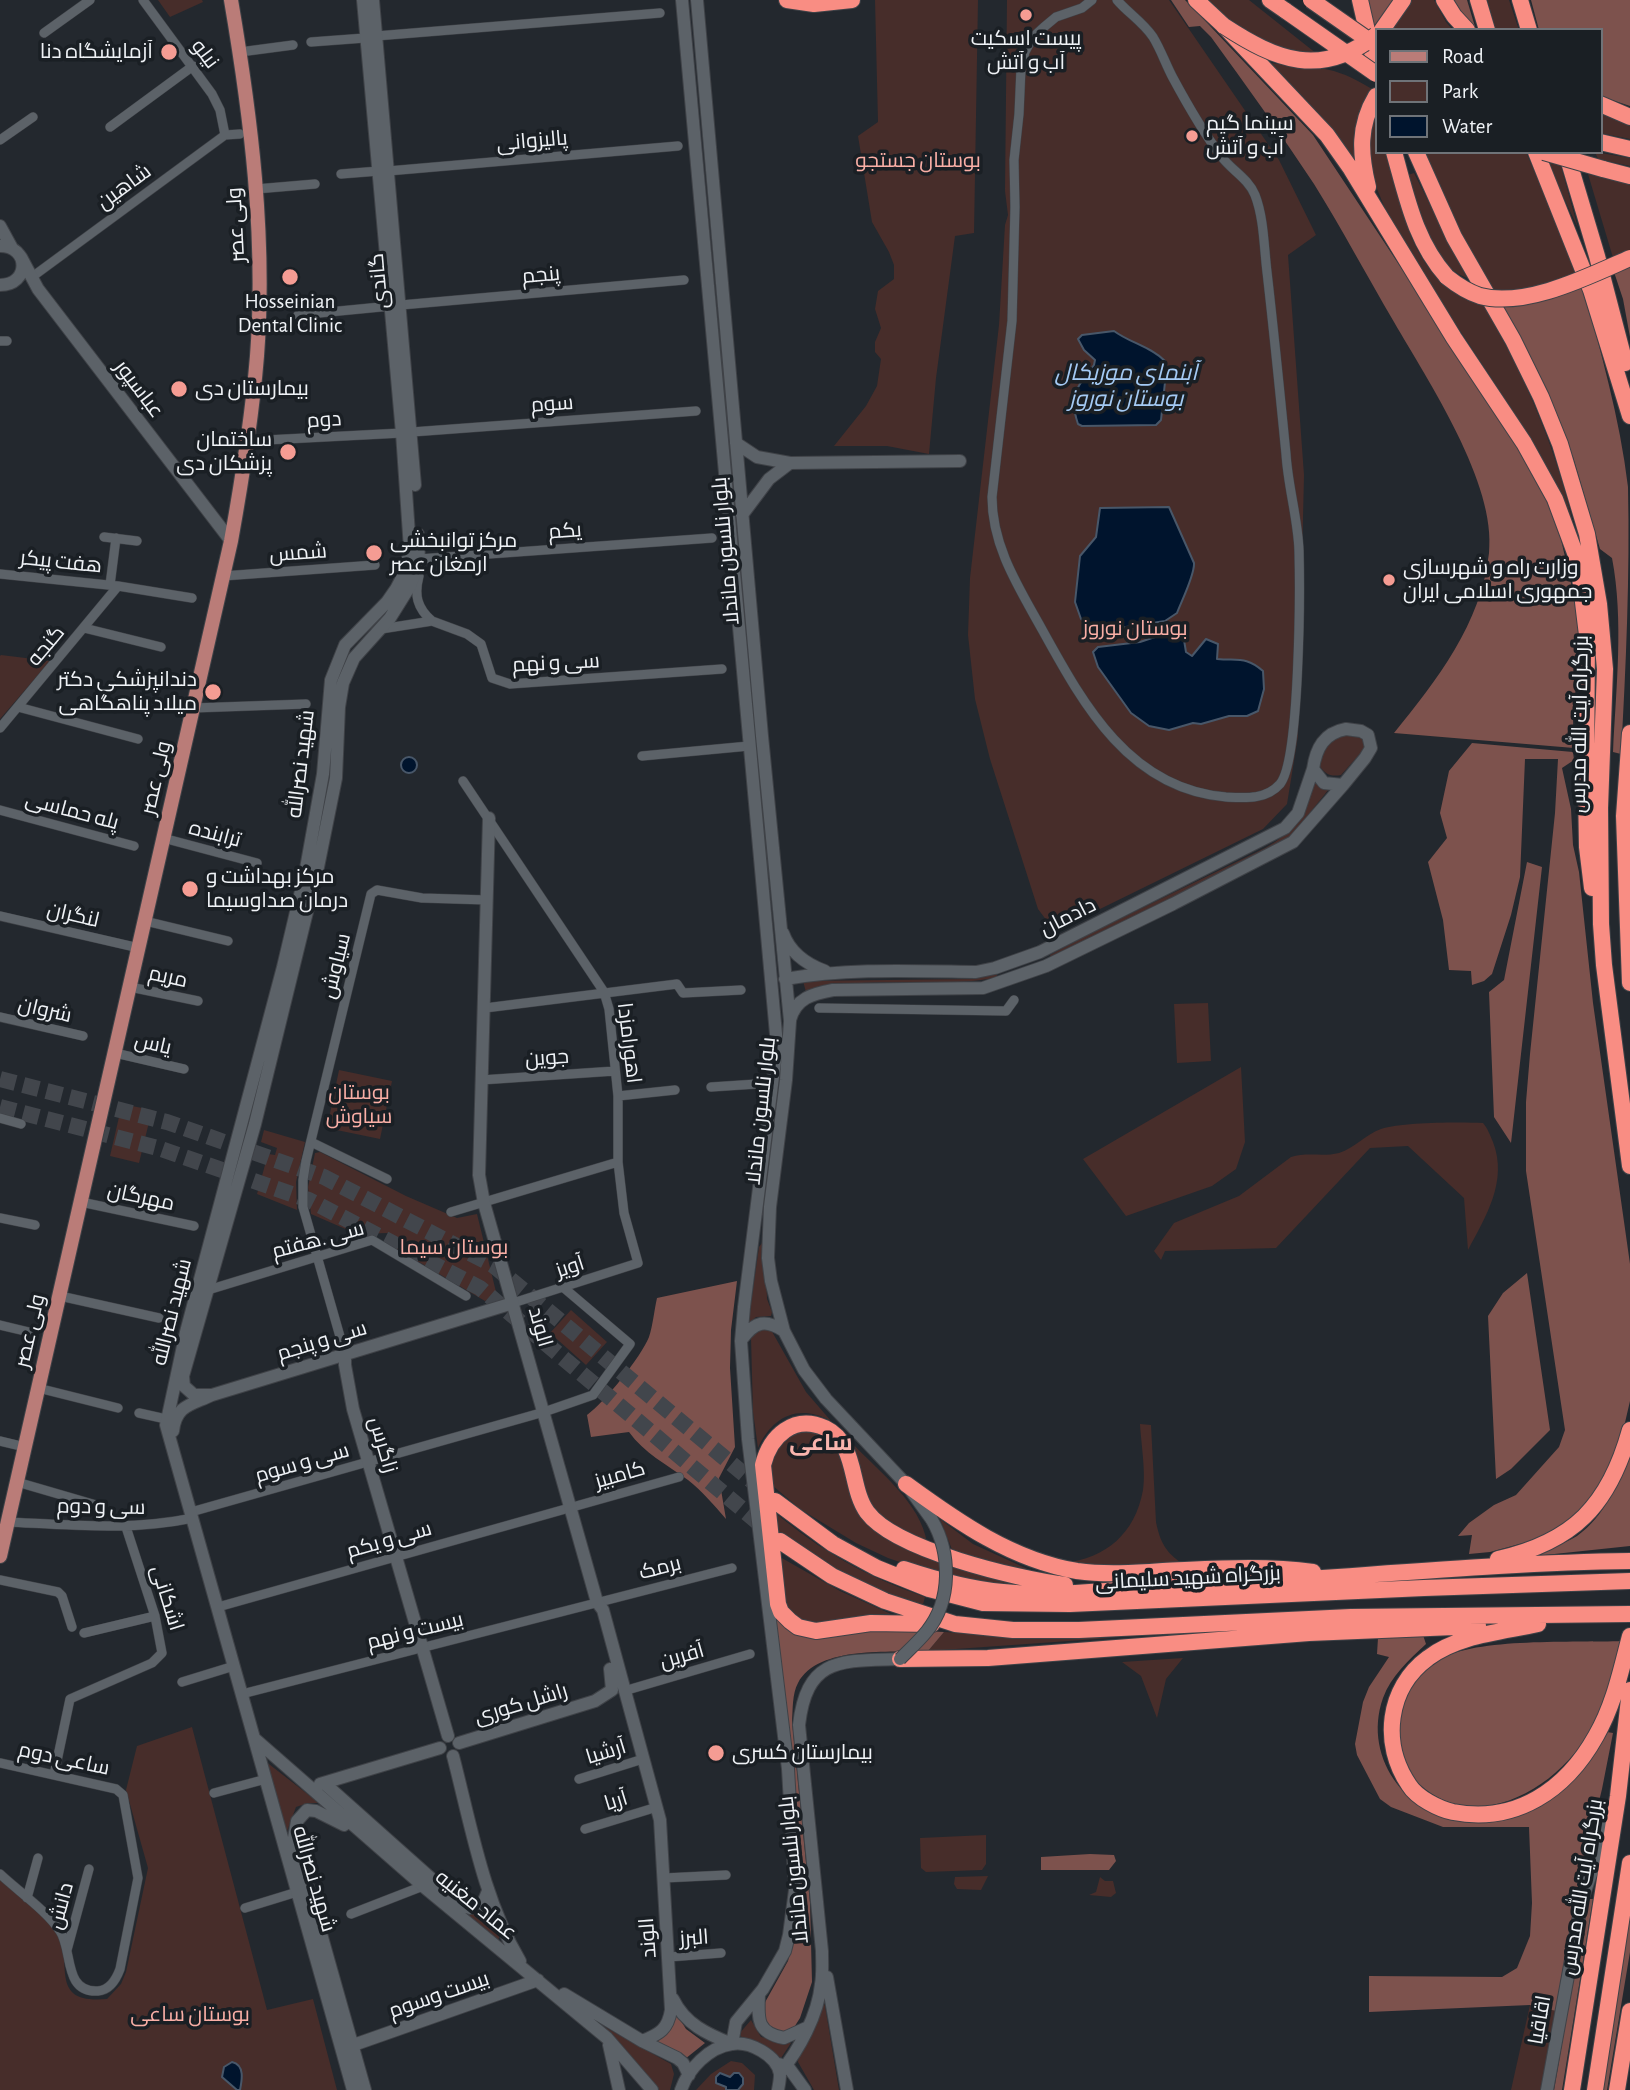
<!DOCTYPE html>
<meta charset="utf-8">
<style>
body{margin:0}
#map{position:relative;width:1630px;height:2090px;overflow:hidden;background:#23282e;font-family:"Alegreya Sans",sans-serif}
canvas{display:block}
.legend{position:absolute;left:1375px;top:28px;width:228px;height:126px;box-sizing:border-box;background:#1a1f24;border:2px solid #6f7378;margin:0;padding:9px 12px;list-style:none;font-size:21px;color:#eff2f6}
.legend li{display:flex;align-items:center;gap:14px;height:35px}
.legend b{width:35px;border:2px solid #6f7378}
</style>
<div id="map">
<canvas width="1630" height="2090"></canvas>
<ul class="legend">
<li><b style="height:9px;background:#ba7c78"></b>Road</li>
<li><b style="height:19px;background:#472d2a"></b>Park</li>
<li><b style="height:19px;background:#00142d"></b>Water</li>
</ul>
</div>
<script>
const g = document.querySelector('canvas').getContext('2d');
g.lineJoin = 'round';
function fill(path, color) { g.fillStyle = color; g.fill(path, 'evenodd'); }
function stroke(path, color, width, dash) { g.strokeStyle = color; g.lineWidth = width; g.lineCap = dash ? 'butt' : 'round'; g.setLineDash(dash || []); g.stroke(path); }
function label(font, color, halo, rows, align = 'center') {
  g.font = font + ' "Alegreya Sans",Cairo,sans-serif'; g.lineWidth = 7; g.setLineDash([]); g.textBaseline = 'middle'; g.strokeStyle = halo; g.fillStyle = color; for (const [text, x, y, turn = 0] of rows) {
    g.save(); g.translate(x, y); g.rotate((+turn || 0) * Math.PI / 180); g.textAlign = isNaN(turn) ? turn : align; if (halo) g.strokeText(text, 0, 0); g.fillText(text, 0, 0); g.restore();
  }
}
fill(new Path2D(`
 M158,0H202L203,2L170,17Z
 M875,0H978L974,233L955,236L936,378L929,454L887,446H834L866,406L877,386L881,359L875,352V342L881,328L875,309L878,291L894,279V265L889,252L872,222L858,136L878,122Z
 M1007,0H1169L1279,160L1316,235L1288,255L1304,475L1298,736L1287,804L1263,829L1100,909L1067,923L1050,925L1038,909L990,759L975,699L968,635L970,578L999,325L1005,225L1008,215L1005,191Z
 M1204,0H1249L1317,54H1294L1248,36Z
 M1406,0H1434L1446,22L1453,30H1390Z
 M1487,0H1509L1519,30H1496Z
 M1270,63C1315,68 1332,64 1372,89C1358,117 1354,134 1356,165Z
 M1600,112L1630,122V139L1600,133Z
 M1376,114V152H1387C1405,218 1411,281 1484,306C1527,380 1558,452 1576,535L1550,475L1511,408L1428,282L1386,211L1373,179L1367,148Z
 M1421,152H1526L1583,284L1499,304L1438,190Z
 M1542,152H1557L1578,228Z
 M1595,152L1630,158V166L1598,159Z
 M1414,173L1467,278C1425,261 1418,215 1405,176Z
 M1588,174L1630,184V254L1614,261Z
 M1,655L50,661L0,719V656Z
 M1360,735L1365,739L1366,747L1341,775C1330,777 1325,774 1319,765C1329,739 1332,735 1360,735Z
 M1313,779L1329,789L1292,835L1277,845L1051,958L1050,955L1091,933L1265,848C1296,830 1308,816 1313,779Z
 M996,974L998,977C934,991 868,973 806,992L803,981L970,979Z
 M1208,1003L1211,1061L1177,1063L1174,1004Z
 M1241,1067L1245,1142L1236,1169L1212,1186L1126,1216L1083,1159Z
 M339,1070L392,1081L380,1139L327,1128Z
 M122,1104L152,1110L139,1163L110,1156Z
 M1483,1123C1488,1129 1490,1135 1493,1142C1508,1181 1486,1216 1468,1250L1464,1198L1408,1146L1370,1148L1276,1248L1165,1251L1161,1260L1154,1251L1174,1223L1239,1196L1291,1157C1306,1152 1324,1157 1339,1153C1355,1148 1366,1134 1381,1129C1403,1122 1459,1122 1483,1123Z
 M264,1130L305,1142L296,1182L297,1210L257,1194L268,1154L275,1155L277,1148L261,1142Z
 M320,1152L406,1196L457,1218L477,1214L497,1296L485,1301L397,1249L395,1240L388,1233L357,1234L311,1214L308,1187L315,1153Z
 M762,1243L765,1245L767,1299L772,1312L771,1316L756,1317L748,1324L759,1247Z
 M571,1310L607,1342L586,1365L550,1333Z
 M756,1328H770L806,1392L831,1421C798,1403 772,1417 758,1448L753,1412L751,1338Z
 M1140,1424L1151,1425L1156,1522C1160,1542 1166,1553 1183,1564L1112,1567L1064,1563C1106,1558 1135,1534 1143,1490C1146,1472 1141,1443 1140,1424Z
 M802,1431L815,1432L824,1435L833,1444L845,1464L852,1493L932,1557L1015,1585L1011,1588L934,1574L888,1558L856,1543L800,1509L772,1485L768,1462L782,1438Z
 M852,1443C879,1472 921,1503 927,1543L895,1528L873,1509L849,1446Z
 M773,1511C824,1553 863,1575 925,1597L922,1608C870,1589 822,1564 777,1532Z
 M940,1519L973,1544L1034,1572L953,1552Z
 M780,1557L840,1591L891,1614C864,1613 801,1637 786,1606C780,1593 781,1571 780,1557Z
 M944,1632L1045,1638H1111L928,1651Z
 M1183,1658L1166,1679L1157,1718L1141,1676L1122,1662Z
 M192,1727L267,2010L313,1999L337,2090H0V1880C14,1891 55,1922 60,1937C71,1969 51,2004 107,1999L121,1984L126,1972L148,1868L126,1790L137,1746Z
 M265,1761L319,1803H308L296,1807L286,1834Z
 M986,1835V1864L982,1870L926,1872L921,1868L920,1838Z
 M988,1876L981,1890L957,1889L954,1884L955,1877Z
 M1100,1877L1105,1881H1113L1116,1893L1111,1897L1089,1895L1096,1892Z
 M463,1912H490L500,1936L498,1940Z
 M823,2001L825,2006L839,2090H814L798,2062L799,2051Z
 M1530,2005L1556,2011L1545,2090H1511Z
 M751,2020L761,2037L791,2043L781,2058L746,2042L739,2034Z
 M605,2027L671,2064L674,2074L670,2090H658L646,2074L602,2028Z
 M731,2061L742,2063L755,2075L754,2090H696L711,2074Z`), '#472d2a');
fill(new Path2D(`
 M1171,0H1185L1194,9L1313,135L1530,462L1558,526L1577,610L1580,636L1573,720L1574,748L1394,733C1437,680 1481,624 1489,553C1497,484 1428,381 1394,322C1367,276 1342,229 1314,184C1281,134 1246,85 1211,37L1200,26L1189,27Z
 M1366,0H1395L1371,30Z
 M1448,0H1467L1476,30H1473Z
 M1531,0H1630V106L1600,96V30H1539Z
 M1630,263V337L1623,299L1613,269Z
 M1583,284C1600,351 1620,418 1628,487C1630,574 1626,667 1621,754L1613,752C1616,688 1624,621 1612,558L1600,549L1573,457L1499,304Z
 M1472,743L1573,752L1574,760L1562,768L1571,809L1573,845L1579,872L1593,1003L1630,1264V1401L1617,1457L1594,1494L1574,1517L1538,1539L1490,1552L1469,1554L1472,1535L1458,1536L1469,1523L1494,1505L1516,1495L1559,1447L1565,1430L1526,1171V1102L1530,1054L1555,813L1558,759H1525L1520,877L1511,915L1492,974L1484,981L1472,985L1471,971L1449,970L1443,920L1428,862L1447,838L1440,813L1449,771Z
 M1527,862L1542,867L1511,1143L1494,1117L1489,992L1504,980Z
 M1527,1273L1550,1430L1511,1469L1496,1479L1488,1316L1503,1293Z
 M737,1281L731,1330L730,1368L735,1447L719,1478L726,1519C714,1505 702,1491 688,1480C666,1464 644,1453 629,1432L591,1437L587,1415C604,1403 641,1357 649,1337C653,1325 654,1311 657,1298Z
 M1630,1454V1546L1526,1557C1542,1551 1562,1545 1577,1536C1605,1516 1617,1484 1630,1454Z
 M775,1611L787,1624L944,1632L928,1651C891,1653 818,1645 798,1683C792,1694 793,1709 792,1721L810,1903L812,1982L800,2018L793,2029L783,2033L773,2030L766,2023L763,2006L788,1961L800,1910L801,1880L785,1693Z
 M1423,1635L1426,1644C1409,1660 1391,1676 1383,1698C1361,1760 1411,1822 1474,1822C1485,1822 1500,1821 1511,1816C1521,1812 1530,1800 1539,1792C1561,1772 1584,1752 1607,1732L1613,1733L1602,1789L1576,1895L1556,2011L1530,2005L1369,2012V1976L1502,1977L1517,1968L1530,1936L1532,1903L1529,1827H1443L1391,1807L1380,1799L1357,1755L1355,1744L1363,1702L1369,1687L1389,1657L1377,1654L1378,1638Z
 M1622,1641C1613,1672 1607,1704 1590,1731C1557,1789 1475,1837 1418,1783C1398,1763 1396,1741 1400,1715C1405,1692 1417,1673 1438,1660C1476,1637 1576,1643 1622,1641Z
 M1090,1854L1114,1855L1116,1861L1109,1870H1041V1857Z
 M1587,1899H1593L1562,2090H1554Z
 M1630,1907V1952L1607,2090H1602Z
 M676,2013L686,2029L705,2043L685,2059L653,2043L670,2028Z`), '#7d524d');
const water = new Path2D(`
 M1114,331C1130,343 1150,346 1165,361V382L1161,420L1156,425L1082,426L1078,424C1068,394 1077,387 1094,365L1095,360L1084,350L1078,339L1082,335Z
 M1169,507L1194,563C1195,574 1182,600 1177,613L1165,621L1113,629L1092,626L1081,619L1075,602L1080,556L1096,537L1100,508Z
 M1167,633L1184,640L1186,652L1192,656L1206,639L1218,644L1217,659C1238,661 1246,656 1263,671L1264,689L1258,711L1247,716H1229L1201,724L1193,723L1169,730L1149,726L1131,713L1098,667L1093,652L1098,647L1140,642Z
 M401 765a8 8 0 1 1 16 0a8 8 0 1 1-16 0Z
 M232,2062C245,2065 242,2080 240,2090H237L222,2077L224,2067Z
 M720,2073L730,2077L734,2073H739L743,2078V2084L738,2090H726V2087L716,2083V2077Z`);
fill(water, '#00142d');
stroke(water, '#485769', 2);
stroke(new Path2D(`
 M0,1079L167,1122L324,1177L493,1265L763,1490
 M0,1107L158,1148L309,1200L480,1288L767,1530`), '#42464c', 16, [16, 8]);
const street = new Path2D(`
 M143,0L212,94L220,110L225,135
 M1092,0L1082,8L1056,17L1044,27L1033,37L1025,52L1021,68L1019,114L1014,160L1015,207L1012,321L992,497C992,544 1016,583 1039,624C1081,700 1127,789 1226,797C1245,798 1266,800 1280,784C1300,760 1300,590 1299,551C1298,519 1288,487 1286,454C1280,393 1274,333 1267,272C1264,248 1264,218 1255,195C1248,178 1231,170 1221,156C1203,132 1187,104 1173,78C1166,65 1161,50 1153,37C1143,22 1128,13 1117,0
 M44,33L90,0
 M376,36L660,13
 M311,42L365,38
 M240,52L293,45
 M110,127L193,66
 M0,140L33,117
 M388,171L678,146
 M341,174L379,171
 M256,189L315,184
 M32,277L225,135L240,134
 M401,305L684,280
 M298,315L391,306
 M0,341H7
 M412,432L696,411
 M247,441L402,433
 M104,537L137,541
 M419,559L712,538
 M0,574L118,586L192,598
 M223,576L375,565
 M419,576C414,595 417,608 432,621
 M110,585L116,538
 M84,628L161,647
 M381,629L432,621L467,634L481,644L492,678L510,684L722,669
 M18,707L138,739
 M193,708L306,704
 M0,728L118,586
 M642,756L749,746
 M463,781L604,992L609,1009L618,1096V1162L624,1213L638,1263L513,1303
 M0,810L134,846
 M163,838L257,863
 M0,916L139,948
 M145,921L228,941
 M130,987L198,1001
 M485,1008L677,984L683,993L741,990
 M819,1008L1006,1011L1014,1000
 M0,1017L83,1036
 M115,1053L184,1069
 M481,1080L615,1071
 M711,1087L772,1083
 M618,1096L675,1090
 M0,1118L21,1124
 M311,1142L387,1179
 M81,1202L194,1226
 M451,1212L618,1162
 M0,1218L35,1225
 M208,1290L372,1240L466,1296
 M60,1296L159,1318
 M0,1325L29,1332
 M345,1354L303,1207V1180L306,1161L371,894L377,890L422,898L487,900
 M38,1388L118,1408
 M139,1413L166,1419
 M0,1441L25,1447
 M17,1482L96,1505
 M191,1512L544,1412L593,1395L630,1344L564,1288
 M8,1522C70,1525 131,1531 193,1518
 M0,1580L58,1592L62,1596L72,1627
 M218,1607L679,1477
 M84,1633L155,1616
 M182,1682L234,1666
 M624,1691L750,1654
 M242,1694L732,1568
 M0,1763L116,1789L123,1795L138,1878L120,1969C116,1980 110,1990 98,1991C63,1993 73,1950 60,1931C47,1911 18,1891 0,1874
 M54,1775L70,1699L152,1663L162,1653L155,1616L126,1527
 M579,1779L643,1759
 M214,1793L266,1779
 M585,1829L657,1807
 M664,1878L726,1875
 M27,1898L38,1858
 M245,1908L297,1892
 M351,1914L423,1886
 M67,1950L89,1869
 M669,1957L721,1953`);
const secondary = new Path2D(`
 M373,0L415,485
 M682,0L777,1045L744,1307L741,1341L748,1439L788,1769L795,1890L789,1935L785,1951L763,1989L736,2022L732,2044
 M697,0L762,736L790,1021L786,1080L770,1207L768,1258L771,1281L784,1331L804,1370L826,1399L906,1484L932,1520
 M0,226L12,248
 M0,246C30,246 30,285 0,285
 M21,257L38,289L231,541
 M736,443L757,457L790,463L960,461
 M742,515L769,479L790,463
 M1346,729L1361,731L1368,735L1371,748L1365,758L1343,785L1324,783L1313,769C1316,748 1324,733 1346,729Z
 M489,818L479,1175L484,1203L597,1602L603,1610L660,1820L671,2010C668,2029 660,2034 642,2041
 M783,933C790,953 806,964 825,971
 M785,979C849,968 911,971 976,972L995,968L1040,952L1285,828L1298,813L1313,769
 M790,1020C796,998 812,994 833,990L983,988L1046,966L1173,904L1293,842L1343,785
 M742,1339C755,1321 766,1319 784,1331
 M345,1354V1365L353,1409L448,1736
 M212,1395H194L184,1386L183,1376L255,1124L318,867L336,778L339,707L343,683L354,658L390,618L410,586L419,562L418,534
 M173,1431C176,1405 191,1405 212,1395L513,1303
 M255,1739L423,1886L607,2038L652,2090
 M459,1743L595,1701L612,1690L610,1669
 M453,1756C471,1825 483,1899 520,1961
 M324,1783L462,1906L470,1908L482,1905L488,1891
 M320,1784L440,1748
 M344,1825L316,1811L307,1810L297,1821L294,1838L365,2090
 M827,1977L847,2090
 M564,1994L642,2041L677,2058L683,2063L689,2075
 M759,1995C758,2018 756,2033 784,2038L806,2028
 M673,1999C685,2024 707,2034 732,2044
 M609,2045L619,2090
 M345,2048L538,1980
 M779,2064L789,2068L805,2090
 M780,2073C799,2050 818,2015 821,1984C823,1974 822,1962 822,1951L799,1725C807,1656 842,1661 900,1659
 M353,2090L166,1425L186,1332L283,967L305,874L323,774L331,680L345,645L387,602L396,589L405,572L410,549L402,433L363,0
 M681,2090C688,2069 709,2047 732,2044C749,2041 777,2055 780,2074C780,2079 779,2085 778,2090
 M1547,2090L1582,1900L1609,1822`);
const primary = new Path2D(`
 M0,1556L231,541C242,480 252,418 257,356C266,237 251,117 231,0`);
const highway = new Path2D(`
 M787,0L814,4L852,0
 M1196,0L1224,26L1327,135L1351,169L1454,338L1524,443L1555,499L1578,561L1587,635L1586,790L1587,847L1592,888
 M1270,0L1286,11
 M1360,0L1376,70
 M1444,0L1454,16L1467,30
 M1478,0L1487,30
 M1520,0L1529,30
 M1382,30L1403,0
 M1600,104L1630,117
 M1600,142L1630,149
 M1394,152C1407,198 1415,241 1447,277
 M1416,152L1454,237L1513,340L1541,397L1560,444L1587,534L1599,604L1605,669L1600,808L1601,924L1604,965L1630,1166
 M1536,152L1591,290L1630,416
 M1566,152L1597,256L1625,363
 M1603,169L1630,176
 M1368,187C1360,154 1358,126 1376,96
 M1630,733L1624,816L1630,983
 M906,1484C958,1522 1012,1560 1077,1571C1105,1575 1135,1573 1163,1571C1212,1569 1263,1565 1313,1572
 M775,1501L833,1544L877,1568L929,1589L983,1603L1070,1604L1424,1588L1630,1581
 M780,1541L832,1576L885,1601L955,1624L1013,1630H1079L1351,1617L1630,1614
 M1498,1559C1573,1542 1609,1506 1630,1430
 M904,1569C937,1580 969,1589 1003,1592C1057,1598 1113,1589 1168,1587C1322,1581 1476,1563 1630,1561
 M932,1624L871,1623L816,1631L798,1627L790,1621L781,1612L778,1604L763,1465C770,1436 794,1414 825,1428C858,1444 849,1487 867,1512C895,1550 1018,1579 1065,1585
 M1538,1624C1502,1632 1458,1635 1428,1658C1387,1688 1381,1744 1409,1785C1417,1798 1439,1809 1453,1812C1516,1824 1566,1790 1596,1736C1614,1705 1621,1670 1630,1636
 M900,1659L988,1658L1309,1633L1478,1626
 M1572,2090L1618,1796L1630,1690
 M1595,2090L1630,1863
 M1617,2090L1630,2011`);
stroke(street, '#3f4247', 10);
stroke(secondary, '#3f4247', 14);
stroke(primary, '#3f4247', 16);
stroke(highway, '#3f4247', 18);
stroke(street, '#5c6268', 9);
stroke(secondary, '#5c6268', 12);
stroke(primary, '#ba7c78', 14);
stroke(highway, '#f98d83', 16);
const secondaryBridge = new Path2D(`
 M900,1659C909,1650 919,1641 927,1631C952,1600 951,1553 932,1520`);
const highwayBridge = new Path2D(`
 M1311,0L1374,44
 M1286,11L1376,74
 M1224,26C1276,60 1321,79 1376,35
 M1544,152L1603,169
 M1447,277C1457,285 1468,292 1480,296C1526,308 1589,276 1630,258`);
stroke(secondaryBridge, '#3f4247', 14, []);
stroke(highwayBridge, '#3f4247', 18, []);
stroke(secondaryBridge, '#5c6268', 12);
stroke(highwayBridge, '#f98d83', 16);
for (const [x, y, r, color] of [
 [1026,15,7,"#f59c93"],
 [169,52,9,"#f59c93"],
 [1192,136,7,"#f59c93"],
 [290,277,9,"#f59c93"],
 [179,389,9,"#f59c93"],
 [288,452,9,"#f59c93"],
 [374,553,9,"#f59c93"],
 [1389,580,7,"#f59c93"],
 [213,692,9,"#f59c93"],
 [190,889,9,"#f59c93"],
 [716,1753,9,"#f59c93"]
]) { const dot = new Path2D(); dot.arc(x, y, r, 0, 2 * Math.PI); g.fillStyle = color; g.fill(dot); stroke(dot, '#1a1f24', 2.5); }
label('21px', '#eff2f6', '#1a1f24', [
 ["پیست اسکیت",1026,39,"center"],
 ["آب و آتش",1026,63,"center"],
 ["آزمایشگاه دنا",153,52,"right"],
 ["سینما گیم",1206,124],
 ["آب و آتش",1206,148],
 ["Hosseinian",290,302,"center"],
 ["Dental Clinic",290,326,"center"],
 ["بیمارستان دی",195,389],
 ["ساختمان",272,440,"right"],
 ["پزشکان دی",272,464,"right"],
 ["مرکز توانبخشی",390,541],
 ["ارمغان عصر",390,565],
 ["وزارت راه و شهرسازی",1403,568],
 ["جمهوری اسلامی ایران",1403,592],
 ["دندانپزشکی دکتر",197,680,"right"],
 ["میلاد پناهگاهی",197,704,"right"],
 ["مرکز بهداشت و",206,877],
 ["درمان صداوسیما",206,901],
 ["بیمارستان کسری",732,1753]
], 'left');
label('21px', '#eff2f6', '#1a1f24', [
 ["نیلو",205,54,53],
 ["پالیزوانی",532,141,-5],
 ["شاهین",124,187,-36],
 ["ولی عصر",236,225,-93],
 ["پنجم",541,275,-5],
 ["گاندی",379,281,-95],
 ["عباسپور",139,389,53],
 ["سوم",552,404,-4],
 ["دوم",324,420,-4],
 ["یکم",565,531,-4],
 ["بلوار نلسون ماندلا",726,551,-95],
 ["شمس",298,553,-4],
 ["هفت پیکر",61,562,6],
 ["گنجه",46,646,-50],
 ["سی و نهم",556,663,-3],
 ["بزرگراه آیت الله مدرس",1580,724,-89],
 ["شهید نصرالله",301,764,-83],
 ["ولی عصر",156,778,-77],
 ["پله حماسی",72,811,15],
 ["ترابنده",215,834,15],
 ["لنگران",73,915,13],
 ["دادمان",1068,917,-27],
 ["سیاوش",336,966,-76],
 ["مریم",168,977,12],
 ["شروان",45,1010,13],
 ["اهورامزدا",629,1043,83],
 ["یاس",153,1044,13],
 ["جوین",547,1058,-4],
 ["بلوار نلسون ماندلا",761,1111,-84],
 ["مهرگان",141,1197,12],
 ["سی .هفتم",318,1240,-15],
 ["آویز",570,1267,-18],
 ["شهید نصرالله",172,1312,-76],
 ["الوند",540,1327,74],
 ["ولی عصر",30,1331,-77],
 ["سی و پنجم",322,1341,-17],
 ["زاگرس",383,1445,74],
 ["سی و سوم",302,1463,-16],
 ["کامبیز",620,1475,-16],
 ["سی و دوم",101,1507,1],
 ["سی و یکم",389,1540,-16],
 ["برمک",660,1568,-14],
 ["بزرگراه شهید سلیمانی",1188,1578,-3],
 ["اشکانی",167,1598,73],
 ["بیست و نهم",415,1631,-14],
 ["آفرین",682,1656,-16],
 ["راشل کوری",521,1704,-17],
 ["آرشیا",606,1752,-17],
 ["ساعی دوم",64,1759,12],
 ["آریا",616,1801,-17],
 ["بلوار نلسون ماندلا",794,1870,-96],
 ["شهید نصرالله",314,1879,74],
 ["بزرگراه آیت الله مدرس",1582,1887,-81],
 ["عماد مغنیه",476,1905,39],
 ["دانش",61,1906,-75],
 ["الوند",648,1938,-94],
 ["البرز",694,1938,-4],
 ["بیست وسوم",439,1995,-19],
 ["اقاقیا",1540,2020,-80]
]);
label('21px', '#faafa6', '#1a1f24', [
 ["بوستان جستجو",918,161],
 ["بوستان نوروز",1135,629],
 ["بوستان",359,1093],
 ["سیاوش",359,1117],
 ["بوستان سیما",454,1248],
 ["بوستان ساعی",190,2015]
]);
label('italic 23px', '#a4caf4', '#1a1f24', [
 ["آبنمای موزیکال",1126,373],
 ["بوستان نوروز",1126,399]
]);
label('bold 23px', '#f9b5ae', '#1a1f24', [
 ["ساعی",821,1443]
]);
</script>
